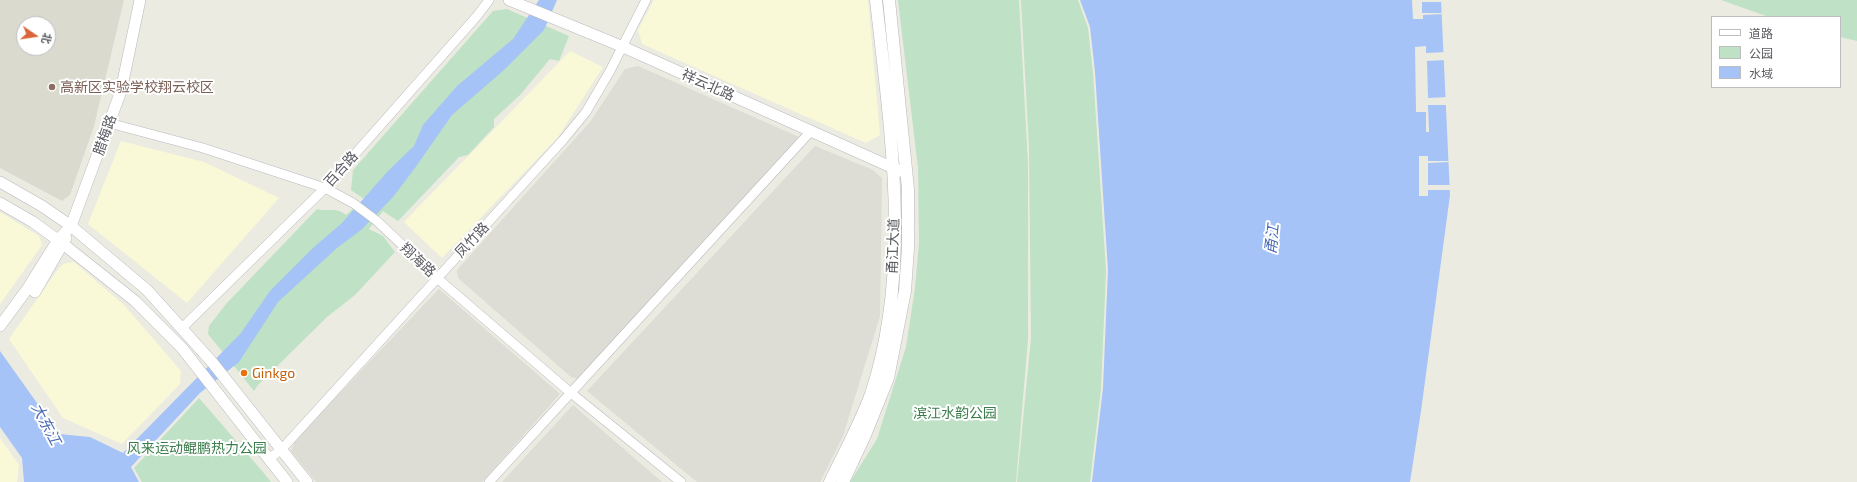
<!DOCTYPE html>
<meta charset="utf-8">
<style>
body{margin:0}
#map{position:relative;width:1857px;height:482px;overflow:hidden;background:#ebebe1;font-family:"Exo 2","Noto Sans SC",sans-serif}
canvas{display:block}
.legend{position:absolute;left:1711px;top:16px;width:130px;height:72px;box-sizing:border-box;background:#fff;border:1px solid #bdbdc0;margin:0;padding:5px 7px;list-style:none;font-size:12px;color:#5a5b61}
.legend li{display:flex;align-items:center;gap:8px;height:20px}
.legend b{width:20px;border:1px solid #bdbdc0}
.north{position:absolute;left:16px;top:16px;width:40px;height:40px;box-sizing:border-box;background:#fff;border:1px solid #bdbdc0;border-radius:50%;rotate:103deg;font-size:11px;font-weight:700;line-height:16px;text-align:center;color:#5a5b61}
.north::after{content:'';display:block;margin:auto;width:14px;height:18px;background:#d96539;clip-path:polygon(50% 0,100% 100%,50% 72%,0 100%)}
</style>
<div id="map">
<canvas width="1857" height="482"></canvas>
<ul class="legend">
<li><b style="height:5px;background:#fff"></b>道路</li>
<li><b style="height:11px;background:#bfe1c6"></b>公园</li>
<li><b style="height:11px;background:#a5c3f7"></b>水域</li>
</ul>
<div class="north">北</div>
</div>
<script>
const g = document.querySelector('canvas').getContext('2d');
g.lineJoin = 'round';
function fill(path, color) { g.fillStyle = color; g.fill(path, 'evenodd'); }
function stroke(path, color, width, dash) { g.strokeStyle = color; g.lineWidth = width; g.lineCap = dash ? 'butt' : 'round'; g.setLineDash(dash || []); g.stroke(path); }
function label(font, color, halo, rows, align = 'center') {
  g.font = font + ' "Exo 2","Noto Sans SC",sans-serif'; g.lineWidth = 4; g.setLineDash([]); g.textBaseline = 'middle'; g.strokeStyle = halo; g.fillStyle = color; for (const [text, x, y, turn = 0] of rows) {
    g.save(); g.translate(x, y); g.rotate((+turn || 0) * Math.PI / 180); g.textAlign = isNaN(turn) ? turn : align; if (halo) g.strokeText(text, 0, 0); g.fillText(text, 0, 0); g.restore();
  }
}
fill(new Path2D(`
 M654,0H868L880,135L866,143L642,44L638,30Z
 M570,51L603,67L558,137L442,258L404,222Z
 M121,141L204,162L279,198L187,303L88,224Z
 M0,212L39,236L42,245L0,304Z
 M74,262L124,305L181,371L180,384L122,444L63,418L9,339L56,272L63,264Z
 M0,438L19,465L17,482H0Z`), '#faf9d7');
fill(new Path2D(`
 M638,66L799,137L579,379L571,377L458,278L457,270L590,122L625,69Z
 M815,146L873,170L882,178L880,316L843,436L820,482H697L587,391Z
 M439,289L560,394L482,482H316L291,451L296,439Z
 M573,405L662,482H502Z`), '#dddcd5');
fill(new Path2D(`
 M0,0H124L94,126L70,195L62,201L0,168ZM24,24H48V48H24Z`), '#dbdacf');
fill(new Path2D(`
 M898,0H1019L1028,164V339L1016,482H850L877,439L906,347L915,288L919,243L918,168Z
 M1021,0H1078L1088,28L1093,73L1106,271L1101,389L1090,482H1017L1031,338L1029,147Z
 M1721,0H1857V41L1840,37V17H1769Z
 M507,9L569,36L559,61L550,59L520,95L494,119V127L468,155L459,157L398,221L383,211L369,229L383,236L395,252L355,295L327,317L258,385L254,391L208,334L209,326L226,304L317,209C328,212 336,207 346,215L364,199L351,190L353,170L493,11Z
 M199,398L263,472L271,482H142L134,468Z`), '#bfe1c6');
fill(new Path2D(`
 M539,0H557L544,30L504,70L452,115L415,168L393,197L361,230L337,248L278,302L239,362L200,393L131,467L139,482H24L22,458L0,427V351L59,434L90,437L123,453L241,333L270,291L314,247L342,223L388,171L414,146L423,125L457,86L513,39Z
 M1080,0H1441L1450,195L1421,411L1410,482H1092L1103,388L1108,270L1095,72L1090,27Z`), '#a5c3f7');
fill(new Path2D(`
 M1412,0H1443V2H1422V13H1444V14L1423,15V19H1413Z
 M1426,46V53L1446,52V60L1427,61L1428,98L1448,97V105H1428L1429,132H1426V112H1416L1415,47Z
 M1419,156H1428V161H1450V162L1428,163V185H1451V190H1428V196H1419Z`), '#ebebe1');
const minor = new Path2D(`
 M109,123L203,148L325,188L353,203L377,221L437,278L571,393L681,482
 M182,328L325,188L477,16L489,0
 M268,459L281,450L563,140L586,112L610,71L646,0
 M489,482L811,131`);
const tertiary = new Path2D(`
 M509,0L621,46L900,171
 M0,182L42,206L71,226L147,290L212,362L307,482
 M0,203L33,222L58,240L135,301L182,348L287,482
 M35,292L66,238
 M0,326L28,288L58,240L71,226L121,91L140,0`);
const secondary = new Path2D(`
 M830,482C844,453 860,424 871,394C913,268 890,129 876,0
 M843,482L865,435L888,378L905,291L908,248V189L889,0`);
stroke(minor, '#b9b9bf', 10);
stroke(tertiary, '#b9b9bf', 12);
stroke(secondary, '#b7b8be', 13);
stroke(minor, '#fff', 9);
stroke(tertiary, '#fff', 11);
stroke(secondary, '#fff', 12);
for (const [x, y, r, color] of [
 [52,87,4,"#8d6e63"],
 [244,373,4,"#e8710a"]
]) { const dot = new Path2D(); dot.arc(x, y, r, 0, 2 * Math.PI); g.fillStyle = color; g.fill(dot); stroke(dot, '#fff', 1.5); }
label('14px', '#5a5b61', '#fff', [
 ["祥云北路",708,85,24],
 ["腊梅路",105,135,-71],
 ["百合路",341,169,-48],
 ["凤竹路",472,240,-47],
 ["甬江大道",893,246,-88],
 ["翔海路",418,260,43]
]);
label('14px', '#785e54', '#fff', [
 ["高新区实验学校翔云校区",60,87]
], 'left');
label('14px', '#c56008', '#fff', [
 ["Ginkgo",252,373]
], 'left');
label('14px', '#3b7e4b', '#fff', [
 ["滨江水韵公园",955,413],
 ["风来运动鲲鹏热力公园",197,448]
]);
label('italic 15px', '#4b6ab7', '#fff', [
 ["甬江",1272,239,-84],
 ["大东江",46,424,62]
]);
</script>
